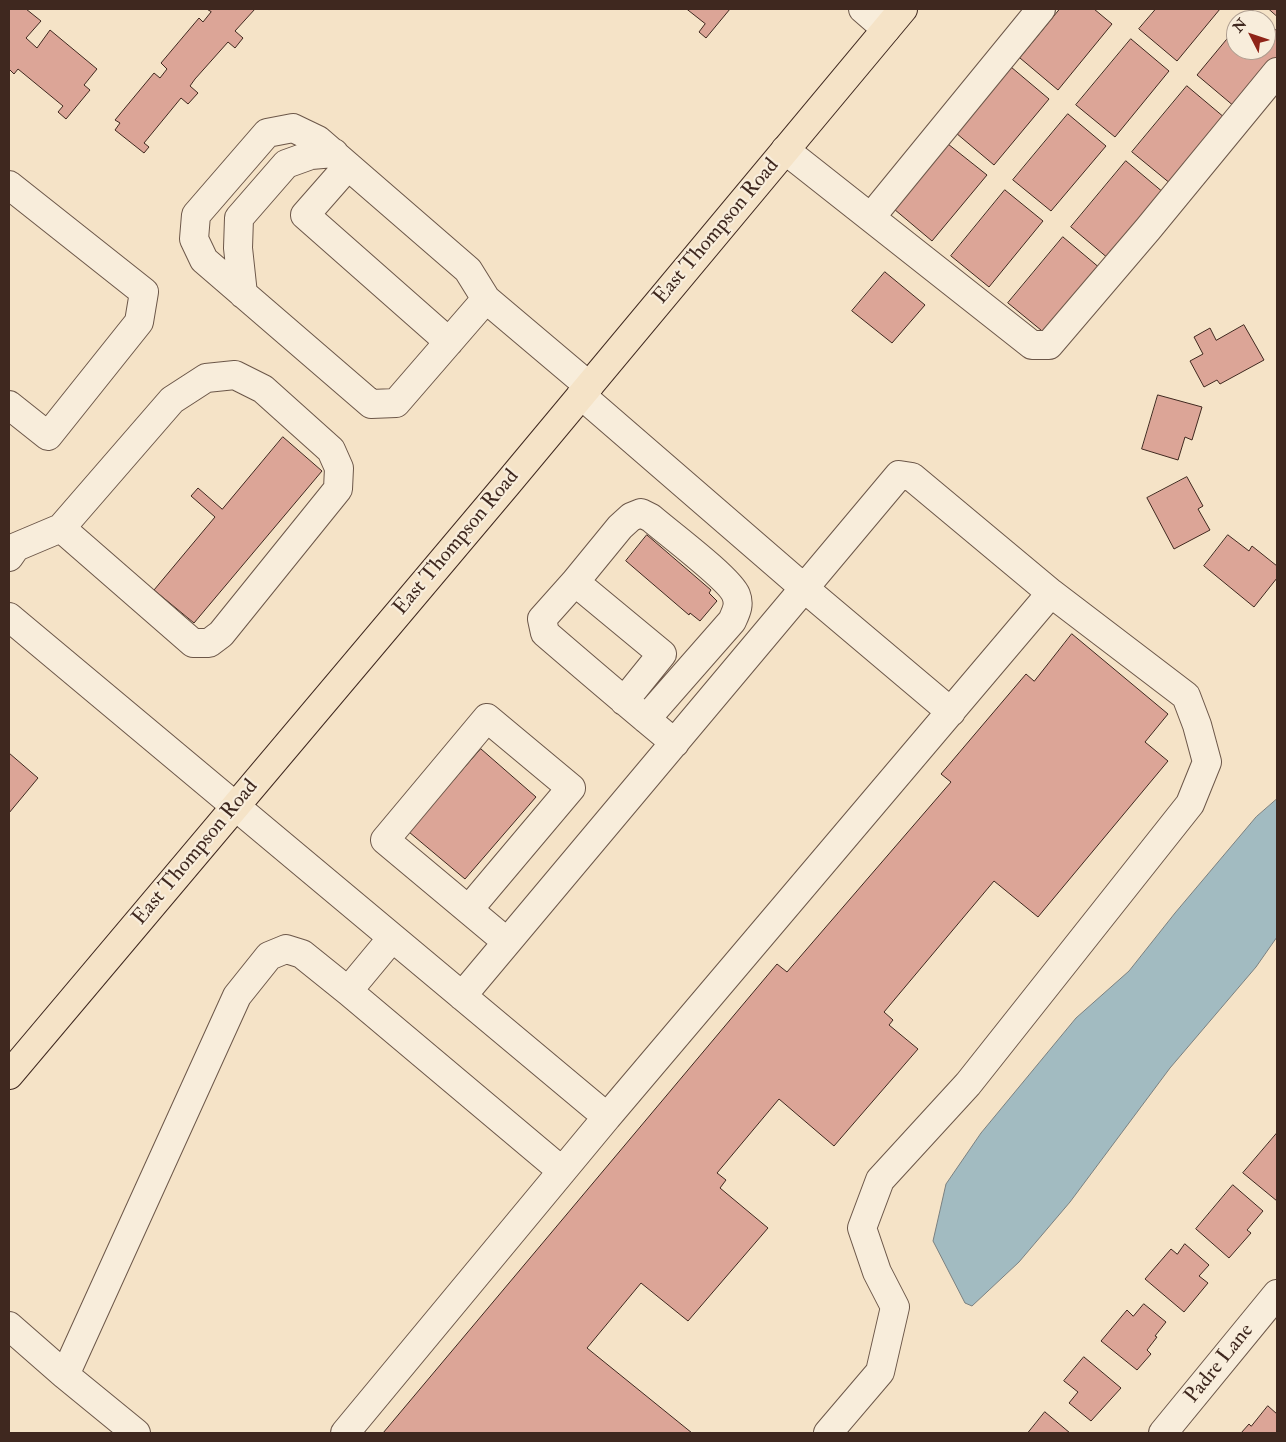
<!DOCTYPE html>
<style>
body{margin:0}
#map{position:relative;width:1286px;height:1442px;overflow:hidden;background:#f5e3c7;font-family:"IM FELL Double Pica",serif}
canvas{display:block}
.frame{position:absolute;inset:0;border:10px solid #3f281f;pointer-events:none}
.north{position:absolute;left:1226px;top:10px;width:50px;height:50px;box-sizing:border-box;background:#f8eddb;border:1px solid #ae9e90;border-radius:50%;rotate:311deg;font-size:14px;font-weight:700;line-height:20px;text-align:center;color:#3f281f}
.north::after{content:'';display:block;margin:auto;width:18px;height:22px;background:#8f2418;clip-path:polygon(50% 0,100% 100%,50% 72%,0 100%)}
</style>
<div id="map">
<canvas width="1286" height="1442"></canvas>
<div class="frame"></div>
<div class="north">N</div>
</div>
<script>
const g = document.querySelector('canvas').getContext('2d');
g.lineJoin = 'round';
function fill(path, color) { g.fillStyle = color; g.fill(path, 'evenodd'); }
function stroke(path, color, width, dash) { g.strokeStyle = color; g.lineWidth = width; g.lineCap = dash ? 'butt' : 'round'; g.setLineDash(dash || []); g.stroke(path); }
function label(font, color, halo, rows, align = 'center') {
  g.font = font + ' "IM FELL Double Pica",serif'; g.lineWidth = 4.5; g.setLineDash([]); g.textBaseline = 'middle'; g.strokeStyle = halo; g.fillStyle = color; for (const [text, x, y, turn = 0] of rows) {
    g.save(); g.translate(x, y); g.rotate((+turn || 0) * Math.PI / 180); g.textAlign = isNaN(turn) ? turn : align; if (halo) g.strokeText(text, 0, 0); g.fillText(text, 0, 0); g.restore();
  }
}
const water = new Path2D(`
 M1277,799V937L1256,967L1170,1068L1070,1202L1019,1262L972,1306L965,1303L933,1241L946,1184L981,1133L1076,1018L1129,971L1175,913L1256,817Z`);
fill(water, '#a2bbc1');
stroke(water, '#7a8080', 1);
const building = new Path2D(`
 M9,9H26L41,21L26,38L37,48L50,30L97,69L84,85L90,90L66,119L58,112L63,106L18,69L14,74L9,69Z
 M207,9H255L235,31L243,38L235,48L228,42L195,79L190,86L198,93L188,104L181,98L144,143L149,147L144,153L115,130L120,123L115,120L154,73L160,78L167,69L161,63L199,18L203,22L211,12Z
 M687,9H730L706,38L699,32L705,24Z
 M1060,9H1094L1112,24L1058,90L1020,58Z
 M1156,9H1220L1177,61L1139,29Z
 M1251,9L1264,20H1243Z
 M1269,9H1277V16Z
 M1266,22L1277,31V57L1235,107L1197,75L1236,28V50H1266Z
 M1131,39L1169,71L1115,137L1076,105Z
 M1011,67L1049,99L994,165L956,133Z
 M1187,86L1225,118L1171,184L1132,152Z
 M1068,114L1106,146L1051,211L1013,180Z
 M948,144L987,175L932,241L894,209Z
 M1126,161L1164,193L1109,259L1071,227Z
 M1005,190L1043,221L989,287L951,256Z
 M1063,237L1101,269L1047,335L1008,303Z
 M885,272L925,305L892,343L852,311Z
 M1244,325L1264,360L1220,384L1217,380L1204,387L1190,361L1203,354L1194,337L1210,328L1216,340Z
 M1158,395L1202,407L1192,440L1185,437L1178,460L1142,449Z
 M283,437L322,471L194,623L154,590L215,517L191,496L198,488L222,509Z
 M1187,477L1203,506L1198,509L1210,530L1174,549L1147,498Z
 M647,535L711,590L709,593L717,601L700,621L690,613L689,615L626,561Z
 M1228,535L1249,551L1252,546L1277,566V578L1254,607L1204,566Z
 M1072,634L1168,714L1145,742L1168,761L1038,917L994,881L884,1012L893,1020L889,1025L918,1049L834,1146L779,1099L717,1173L726,1180L720,1188L768,1228L688,1321L641,1283L587,1348L692,1433H383L777,964L787,972L951,782L941,774L1026,674L1034,681Z
 M481,749L536,797L465,879L409,832Z
 M9,753L38,778L9,813Z
 M1277,1133V1201L1243,1173Z
 M1233,1185L1263,1211L1247,1230L1251,1233L1229,1258L1196,1229Z
 M1185,1244L1209,1265L1199,1276L1208,1283L1184,1312L1145,1279L1171,1249L1177,1254Z
 M1144,1304L1166,1322L1155,1336L1157,1337L1147,1350L1151,1354L1137,1370L1101,1341L1127,1310L1133,1316Z
 M1084,1357L1121,1388L1091,1421L1069,1403L1078,1392L1064,1381Z
 M1268,1406L1277,1414V1433H1241L1249,1424L1251,1426Z
 M1045,1412L1070,1433H1028Z`);
fill(building, '#dca597');
stroke(building, '#3f281f', 1);
const minor = new Path2D(`
 M863,9L886,29
 M785,150L1032,345H1049L1148,229L1277,72
 M348,166L305,215L449,342
 M9,185L144,292L139,322L48,436L9,405
 M871,217L1041,9
 M243,294L238,248L239,218L286,164L311,155L334,153
 M486,299L396,403L371,404L204,260L194,239L196,215L267,133L293,128L318,140L468,270L486,299L589,386
 M581,395L804,588L951,712
 M9,557L16,547L61,528L172,400L206,378L235,375L263,389L331,450L339,468L338,489L221,634L209,643H193L61,528
 M575,582L620,527L631,517L641,513L651,518C667,532 730,579 736,595C740,605 736,612 732,621L646,719
 M9,617L607,1117L1051,593L912,477L899,475L462,996
 M624,701L662,654L575,582L542,619L545,633C588,670 631,707 675,743
 M469,909L571,788L487,718L385,840L507,942
 M348,991L562,1171
 M9,1326L65,1375
 M136,1433L65,1375L237,996L269,956L286,949L302,954L348,991L392,938
 M345,1433L607,1117
 M828,1433L880,1372L895,1307L877,1272L862,1228L880,1180L968,1084L1190,804L1207,762L1197,725L1186,696L1051,593
 M1163,1433L1277,1294`);
const major = new Path2D(`
 M9,1075L508,483L903,9`);
stroke(minor, '#6c5749', 30);
stroke(major, '#3f281f', 30);
stroke(minor, '#f8eddb', 28);
stroke(major, '#f5e3c7', 28);
label('21px', '#3f281f', '#f8eddb', [
 ["East Thompson Road",717,232,-50],
 ["East Thompson Road",457,543,-50],
 ["East Thompson Road",196,853,-50],
 ["Padre Lane",1220,1364,-51]
]);
</script>
